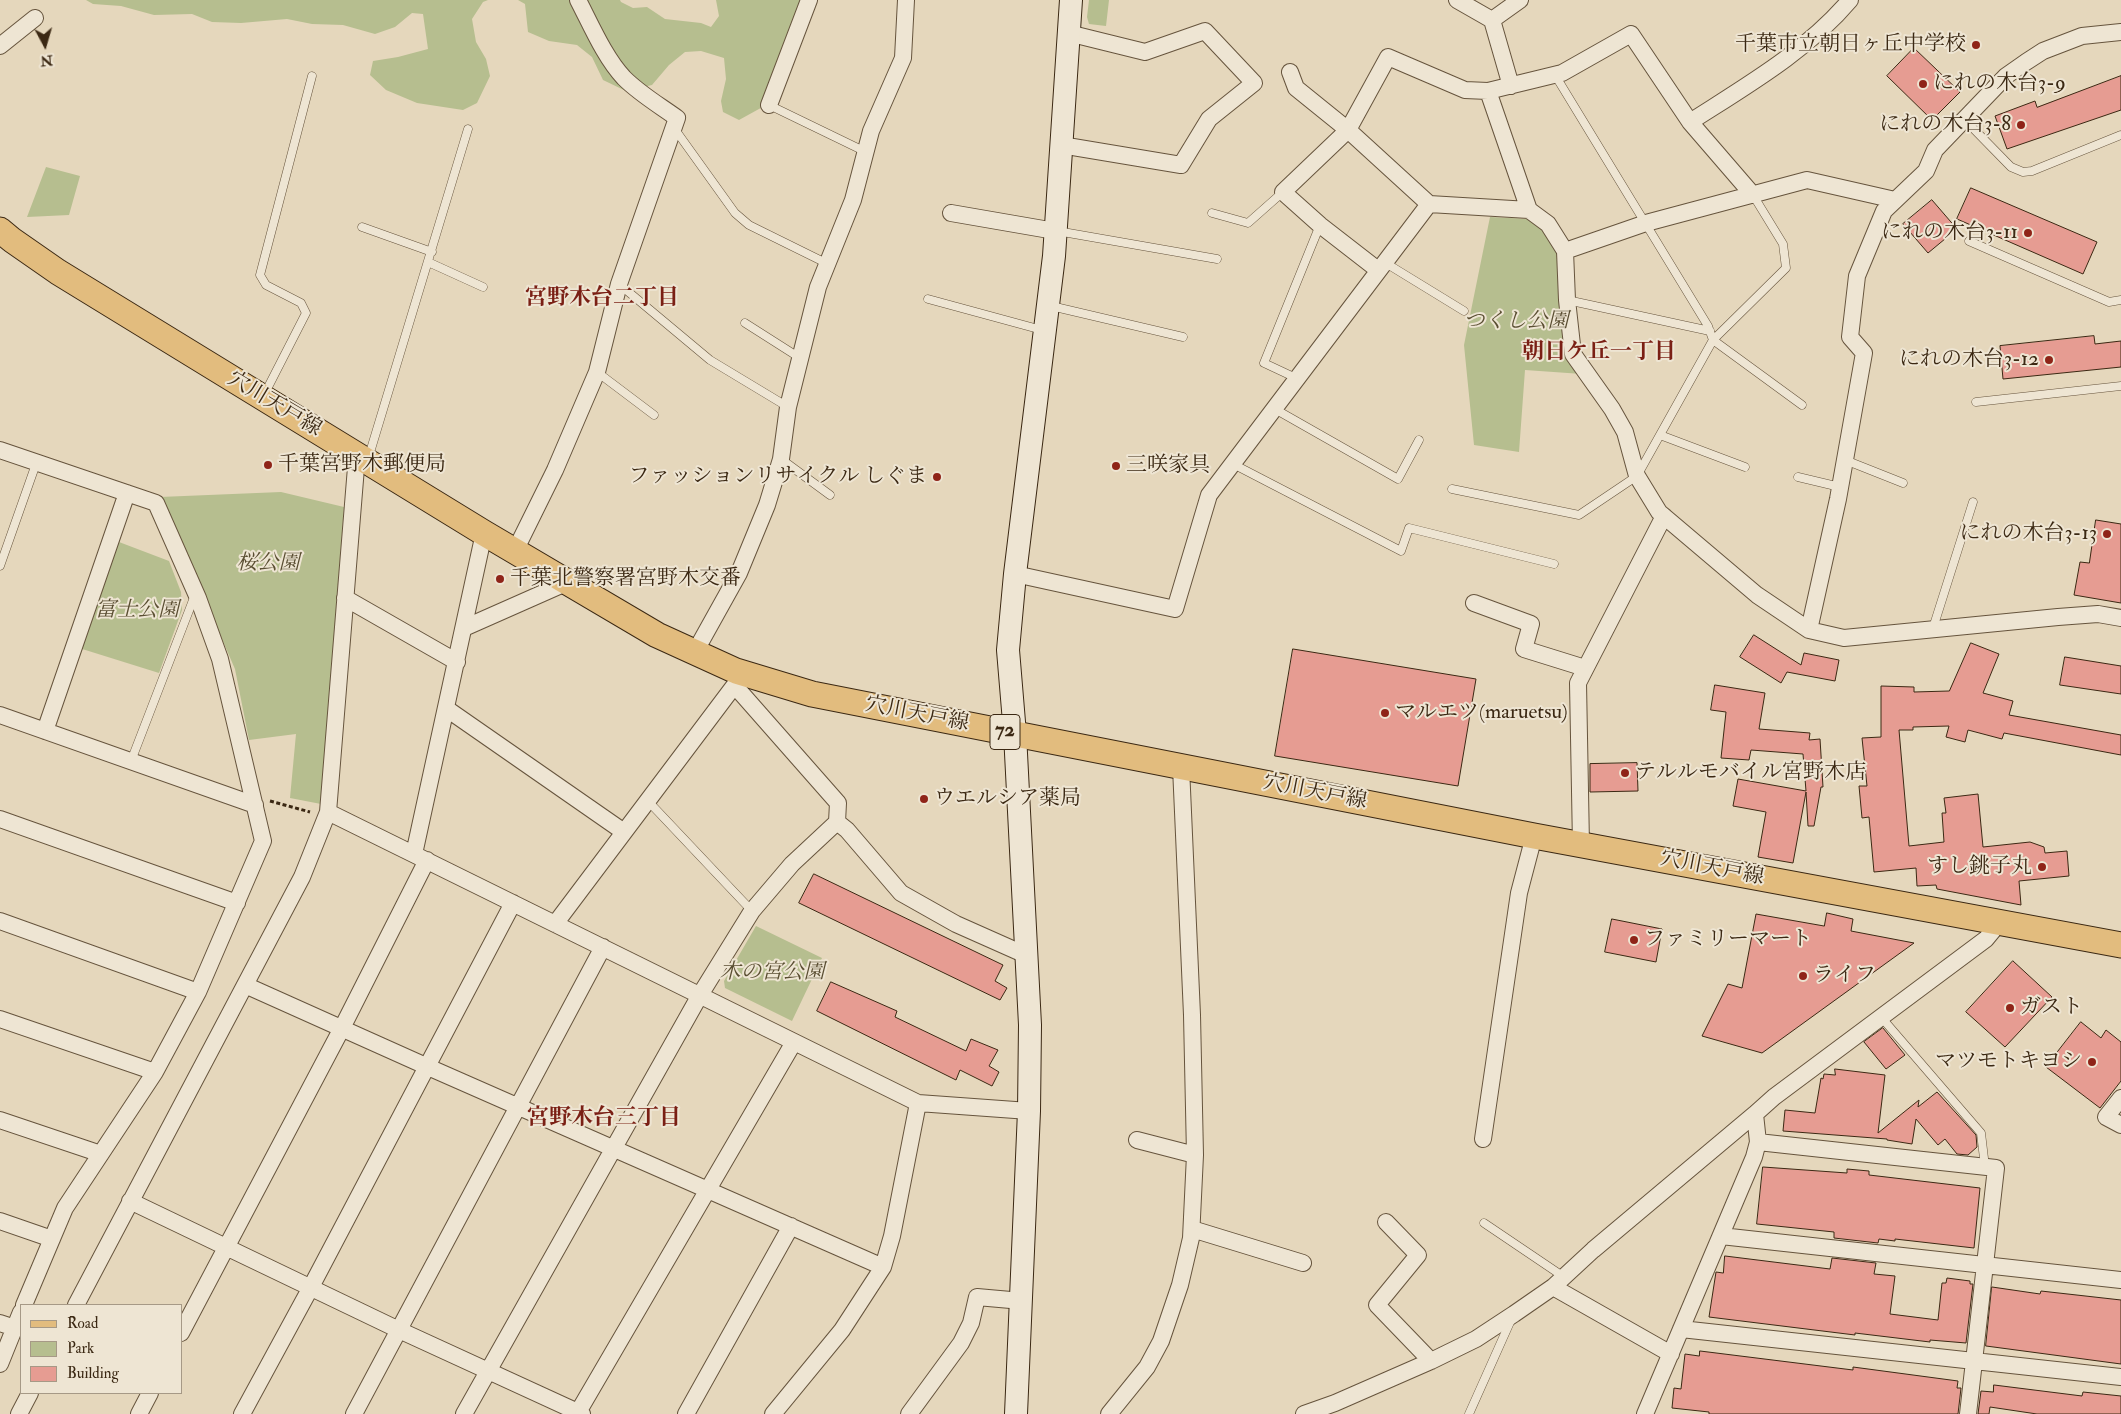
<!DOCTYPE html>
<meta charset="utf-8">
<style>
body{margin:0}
#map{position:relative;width:2121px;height:1414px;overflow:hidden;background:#e5d7bc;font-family:"IM FELL Double Pica",serif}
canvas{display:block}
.legend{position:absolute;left:20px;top:1304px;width:162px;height:90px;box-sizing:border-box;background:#eee5d3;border:1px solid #a69986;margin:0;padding:6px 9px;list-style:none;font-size:15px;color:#3b2813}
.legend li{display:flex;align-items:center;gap:10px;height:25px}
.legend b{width:25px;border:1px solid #a69986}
.north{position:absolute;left:20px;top:20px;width:50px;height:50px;-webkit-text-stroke:4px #eee5d3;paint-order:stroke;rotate:174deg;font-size:14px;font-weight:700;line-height:20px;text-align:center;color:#3b2813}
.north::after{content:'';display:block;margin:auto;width:18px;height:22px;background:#3b2813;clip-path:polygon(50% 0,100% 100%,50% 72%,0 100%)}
</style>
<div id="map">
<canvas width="2121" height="1414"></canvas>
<ul class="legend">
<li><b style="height:6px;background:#e2bc7e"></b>Road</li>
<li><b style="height:14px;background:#b6be8f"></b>Park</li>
<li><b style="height:14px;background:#e69c92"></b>Building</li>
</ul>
<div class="north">N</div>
</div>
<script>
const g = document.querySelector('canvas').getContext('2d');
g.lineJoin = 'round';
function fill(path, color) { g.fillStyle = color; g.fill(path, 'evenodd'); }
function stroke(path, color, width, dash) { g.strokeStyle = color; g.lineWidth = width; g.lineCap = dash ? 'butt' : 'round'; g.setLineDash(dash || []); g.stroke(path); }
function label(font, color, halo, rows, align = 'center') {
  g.font = font + ' "IM FELL Double Pica","Noto Serif JP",serif'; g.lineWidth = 4; g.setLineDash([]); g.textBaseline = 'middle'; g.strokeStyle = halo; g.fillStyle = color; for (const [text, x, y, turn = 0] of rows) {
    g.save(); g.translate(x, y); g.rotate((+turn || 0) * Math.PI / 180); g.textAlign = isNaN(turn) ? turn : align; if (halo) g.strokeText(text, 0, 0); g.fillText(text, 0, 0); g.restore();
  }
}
fill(new Path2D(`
 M86,0H488L483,2L472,19L476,42L486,59L490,76L477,103L463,110L417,103L386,90L370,75L373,61L398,57L428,49L423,14L412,13L395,27L375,34L343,25L312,24L287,19L241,23L212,22L192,14L154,15L121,6L93,4Z
 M518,0H620L621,2L633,8L647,7L665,19L701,23L711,27L719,16L716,0H803L797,30L793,65L778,93L768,104L739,120L723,112L721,101L726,79L724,58L701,51L685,52L669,65L652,85L626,91L603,80L592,57L577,45L549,41L528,32L525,4Z
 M1089,0H1109L1106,26L1089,24L1087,17Z
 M46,167L80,176L69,215L27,217Z
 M1490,217L1529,219L1548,233L1558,251L1582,374L1525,370L1519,452L1474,445L1464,345Z
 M281,492L344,507L321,804L290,798L296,734L249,740L235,669L160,497Z
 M119,542L169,561L181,592L182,610L159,673L79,648Z
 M756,926L822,958L792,1021L725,988L724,981Z`), '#b6be8f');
const building = new Path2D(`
 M1914,48L1960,92L1932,120L1887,76Z
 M2121,76V110L2007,149L1995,116L2035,101L2037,107Z
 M1971,188L2097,242L2083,274L1957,219Z
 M1932,200L1957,229L1928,253L1903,224Z
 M2094,336L2095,344L2121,341V367L2003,379L2000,346Z
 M2096,520L2121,524V603L2074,595L2080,562L2089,563Z
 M1754,635L1801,665L1804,653L1839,660L1835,681L1787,672L1781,683L1740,657Z
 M1971,643L1999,654L1983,693L2013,701L2009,715L2121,735V755L2004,733L2002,739L1968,730L1965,742L1946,737L1949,726L1913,727V730H1899L1909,846L1944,842L1942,813H1946L1944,798L1978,794L1983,847L2030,842L2044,847L2045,853L2067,851L2069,876L2019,881L2021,905L1937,889L1936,885L1917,886L1916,868L1874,872L1869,817L1862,818L1859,786H1867L1862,738L1881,737V686L1914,687V692L1949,691Z
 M1293,649L1476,679L1458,786L1275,756Z
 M2065,657L2121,666V694L2060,685Z
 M1715,685L1765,693L1759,729L1810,733L1809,740L1820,739L1823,787H1821L1814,826H1808L1806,792L1793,863L1758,857L1766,812L1733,806L1738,779L1806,791L1803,754L1751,750L1749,760L1721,758L1726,712L1711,710Z
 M1637,763L1638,791L1590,792V764Z
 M814,874L1003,965L995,981L1007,988L1000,1000L799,903Z
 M1827,913L1853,919L1851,931L1914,943L1762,1053L1702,1036L1728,984L1742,988L1756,914L1824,926Z
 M1612,919L1662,929L1656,962L1605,952Z
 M2013,961L2052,997L2005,1047L1966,1012Z
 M831,982L897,1011L895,1017L966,1051L971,1039L998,1050L989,1066L999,1072L992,1086L960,1070L956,1080L817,1011Z
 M2081,1022L2101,1038L2106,1030L2121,1042V1081L2100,1108L2046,1067Z
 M1883,1028L1905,1055L1886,1069L1864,1042Z
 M1835,1069L1885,1075L1878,1133L1919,1100L1918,1107L1937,1092L1976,1135L1977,1147L1968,1155L1957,1154L1945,1139L1938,1145L1916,1119L1912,1144L1887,1140V1139L1783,1131L1785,1110L1815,1113L1821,1078L1823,1079L1824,1074L1835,1075Z
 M1763,1167L1847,1173V1169L1869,1171V1175L1980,1188L1974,1248L1895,1239V1241L1879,1239L1878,1243L1834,1238V1232L1757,1224Z
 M1725,1256L1830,1269L1832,1258L1876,1263L1874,1274L1895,1276L1890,1314L1938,1320L1942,1283H1946L1947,1278L1970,1281V1284H1973L1966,1343L1930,1340V1342L1855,1333V1335L1709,1317L1716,1272L1723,1273Z
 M1992,1287L2040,1294L2041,1291L2121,1300V1364L1986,1346Z
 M1700,1351L1853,1370V1367L1958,1381L1957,1388H1961L1958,1414H1709V1412L1672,1408L1674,1388L1681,1389L1685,1354L1699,1356Z
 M1994,1385L2082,1396L2083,1392L2121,1396V1414H2037L1990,1407L1989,1414H1978L1981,1391L1993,1392Z`);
fill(building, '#e69c92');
stroke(building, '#3b2813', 1);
const lane = new Path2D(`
 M1555,75L1708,326L1713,340L1802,405
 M769,105L866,152
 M1964,119L2011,167L2023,172L2032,171L2121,135
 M674,128L735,213L749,225L828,264
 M1212,213L1248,223L1283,192
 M362,227L432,252
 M1057,231L1217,259
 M1969,241L2109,302L2121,300
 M428,262L483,287
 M1384,262L1464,311
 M619,284L710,360L788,407
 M928,299L1042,330
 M1567,300L1710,331
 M1051,306L1183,337
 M745,323L800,358
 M597,372L654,415
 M1296,378L1264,363L1320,225
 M264,395L306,313L301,303L266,285L260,275L312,76
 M1976,402L2121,386
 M1273,408L1398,479L1419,440
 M1660,435L1745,467
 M368,459L468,129
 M781,459L830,495
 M1845,460L1903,483
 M1233,464L1401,551L1409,528L1554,564
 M1798,477L1840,487
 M1452,489L1579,515L1637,476L1713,340L1786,268L1783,244L1753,195
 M0,566L37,461
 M1933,628L1973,502
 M131,761L195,595
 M648,801L752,911
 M1881,1017L1981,1133L1985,1167
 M1484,1223L1564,1277
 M1469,1414L1511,1320`);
const street = new Path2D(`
 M1457,0L1492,20L1511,86
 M1492,20L1520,0
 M0,46L35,18
 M1290,72L1296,88L1348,130L1429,204L1529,210L1548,224L1565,251L1567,300L1573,354L1612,409L1625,432L1637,476L1659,512L1757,595L1809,630L1844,638L2058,617L2098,614L2121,618
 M1488,91L1529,210
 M769,105L809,0
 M1690,122C1746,86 1807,51 1850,0
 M1061,145L1181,165L1209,119L1254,83L1205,31L1145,52L1068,33
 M951,213L1055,231
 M1565,251L1646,223L1807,180L1895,200
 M1378,270L1320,225L1283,192L1348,130L1388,57L1465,90L1488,91L1562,73L1631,34L1690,122L1753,195
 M0,450L156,503L198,598L220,659L263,841L198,992L155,1072L65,1208L24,1305
 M515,551L555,470L597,372L619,284L677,118C659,105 640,94 624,78C605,58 591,25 578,0
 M1015,574L1175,609L1209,495L1429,204
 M345,598L457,662
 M1474,603L1531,624L1524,649L1585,668
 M464,628L568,582
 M1809,630L1838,499L1864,353L1850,337L1857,276L1884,211L1926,171L1935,150L2006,76L2026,62L2043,51L2082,36L2121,32
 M695,652L739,573L767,505L781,459L788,407L818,287L853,200L871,131L903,58L906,0
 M735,686L838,803L837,822L847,830L901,893L956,924L1028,956
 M447,709L624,832
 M0,715L255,805
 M45,731L127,493
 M328,812L918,1103L1029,1111
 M0,819L237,903
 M1581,845L1578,683L1664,516
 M414,854L484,533
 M0,921L198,992
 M555,924L740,678
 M245,985L428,1067L883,1267
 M0,1019L155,1072
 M2121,1098L2106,1117L2121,1125
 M0,1120L101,1154
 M1483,1139L1519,893L1534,836
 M1137,1140L1195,1155
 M1758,1142L1996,1168L1968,1414
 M130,1201L399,1330L582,1414
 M0,1221L52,1239
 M1386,1222L1418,1255L1377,1305L1431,1361
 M1192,1229L1303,1263
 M1721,1236L2121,1280
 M1553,1287L1671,1354
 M76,1305L302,877L328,812L357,455
 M0,1323L15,1328
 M1681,1329L2121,1377
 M181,1333L342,1028L427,860
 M0,1364L21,1312
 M19,1414L30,1393
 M139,1414L150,1393
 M242,1414L311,1287L513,903
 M354,1414L603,947
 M464,1414L700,995L752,911L792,864L837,822
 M577,1414L794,1042
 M686,1414L791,1226
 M773,1414L842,1330L883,1267L892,1236L918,1103
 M909,1414L961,1343L971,1323L977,1297L1022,1301
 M1109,1414L1147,1367L1161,1341L1180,1285L1191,1238L1195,1155L1192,1015L1181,767
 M1304,1414L1335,1403L1431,1361L1476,1339L1514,1314L1553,1287L1593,1250L1755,1114L1774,1097L1986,939L2000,922
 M1645,1414L1754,1157L1758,1142L1755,1114`);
const secondary = new Path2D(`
 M1016,1414L1029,1111L1030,1025L1015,734L1008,650L1015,574L1054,256L1071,0`);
const primary = new Path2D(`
 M0,230L12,240L58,272L484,533L657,635L736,671L812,694L1534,836L2121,945`);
stroke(lane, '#66543d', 9);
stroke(street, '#66543d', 18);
stroke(secondary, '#3b2813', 24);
stroke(primary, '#3b2813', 27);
stroke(new Path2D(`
 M270,801L310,812`), '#3b2813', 3, [4, 2.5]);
stroke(lane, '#eee5d3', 8);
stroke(street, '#eee5d3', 16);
stroke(secondary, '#eee5d3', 22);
stroke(primary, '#e2bc7e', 25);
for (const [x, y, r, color] of [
 [1976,45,5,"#8f2418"],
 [1923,84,5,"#8f2418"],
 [2021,125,5,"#8f2418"],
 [2028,233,5,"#8f2418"],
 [2049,360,5,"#8f2418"],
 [268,465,5,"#8f2418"],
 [1116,466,5,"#8f2418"],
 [937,477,5,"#8f2418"],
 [2107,534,5,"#8f2418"],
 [500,579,5,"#8f2418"],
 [1385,713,5,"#8f2418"],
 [1625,773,5,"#8f2418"],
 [924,799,5,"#8f2418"],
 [2042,867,5,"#8f2418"],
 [1634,940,5,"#8f2418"],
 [1803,976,5,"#8f2418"],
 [2010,1008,5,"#8f2418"],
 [2092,1062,5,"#8f2418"]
]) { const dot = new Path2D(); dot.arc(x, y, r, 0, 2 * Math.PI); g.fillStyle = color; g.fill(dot); stroke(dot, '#eee5d3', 2); }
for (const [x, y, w] of [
 [1005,732,30]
]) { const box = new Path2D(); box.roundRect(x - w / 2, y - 17.5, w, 35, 4); g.fillStyle = '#eee5d3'; g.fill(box); stroke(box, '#3b2813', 1); }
label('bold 20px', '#3b2813', null, [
 ["72",1005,732]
]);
label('21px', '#3b2813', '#eee5d3', [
 ["千葉市立朝日ヶ丘中学校",1966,45,"right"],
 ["にれの木台3-9",1933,84],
 ["にれの木台3-8",2011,125,"right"],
 ["にれの木台3-11",2018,233,"right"],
 ["にれの木台3-12",2039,360,"right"],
 ["千葉宮野木郵便局",278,465],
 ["三咲家具",1126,466],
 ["ファッションリサイクル しぐま",927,477,"right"],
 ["にれの木台3-13",2097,534,"right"],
 ["千葉北警察署宮野木交番",510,579],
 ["マルエツ(maruetsu)",1395,713],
 ["テルルモバイル宮野木店",1635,773],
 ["ウエルシア薬局",934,799],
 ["すし銚子丸",2032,867,"right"],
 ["ファミリーマート",1644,940],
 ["ライフ",1813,976],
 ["ガスト",2020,1008],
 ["マツモトキヨシ",2082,1062,"right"]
], 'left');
label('italic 21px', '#5a4e32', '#eee5d3', [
 ["つくし公園",1516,322],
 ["桜公園",268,564],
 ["富士公園",137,611],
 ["木の宮公園",772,973]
]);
label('21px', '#3b2813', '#eee5d3', [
 ["穴川天戸線",274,405,31],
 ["穴川天戸線",917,715,11],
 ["穴川天戸線",1315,793,11],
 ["穴川天戸線",1712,869,11]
]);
label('bold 22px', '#7a1f14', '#eee5d3', [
 ["宮野木台二丁目",602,299],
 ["朝日ケ丘一丁目",1599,353],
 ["宮野木台三丁目",604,1119]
]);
</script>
